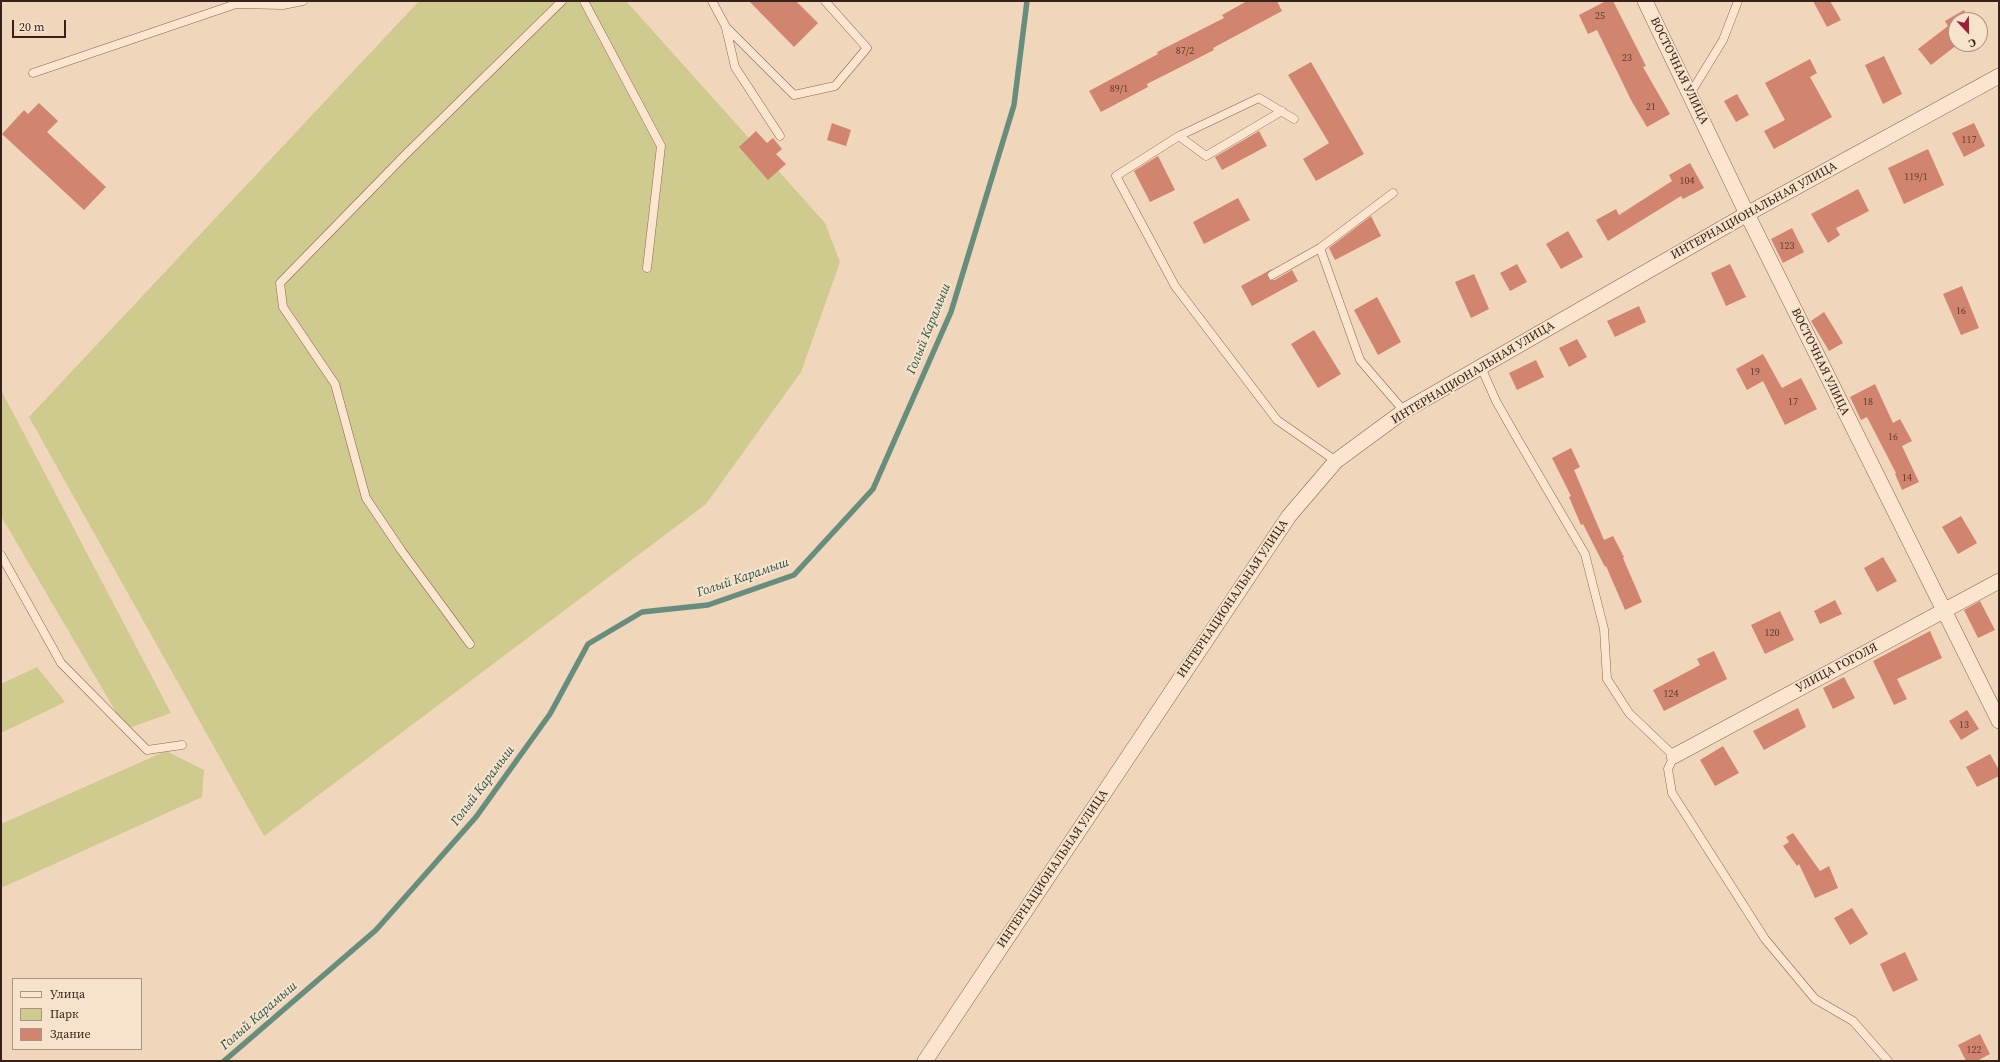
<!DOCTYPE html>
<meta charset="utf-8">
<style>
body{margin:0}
#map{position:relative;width:2000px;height:1062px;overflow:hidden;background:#f0d6bb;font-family:"Source Serif 4",serif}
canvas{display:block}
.frame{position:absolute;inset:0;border:2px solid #36221a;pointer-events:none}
.legend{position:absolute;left:12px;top:978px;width:130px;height:72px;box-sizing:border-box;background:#f7e2cb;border:1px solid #aa9584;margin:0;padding:5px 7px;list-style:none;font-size:12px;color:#36221a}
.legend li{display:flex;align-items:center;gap:8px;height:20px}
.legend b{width:20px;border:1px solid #aa9584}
.north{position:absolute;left:1948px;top:12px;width:40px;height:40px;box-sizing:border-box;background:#f7e2cb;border:1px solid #aa9584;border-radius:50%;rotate:158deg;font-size:11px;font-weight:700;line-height:16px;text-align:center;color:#36221a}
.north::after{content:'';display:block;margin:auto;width:14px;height:18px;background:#9b2038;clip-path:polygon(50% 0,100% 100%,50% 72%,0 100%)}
.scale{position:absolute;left:12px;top:20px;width:54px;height:18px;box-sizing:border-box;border:2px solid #36221a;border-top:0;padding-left:5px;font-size:12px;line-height:14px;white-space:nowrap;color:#36221a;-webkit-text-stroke:3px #f7e2cb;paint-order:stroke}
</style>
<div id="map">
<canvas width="2000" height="1062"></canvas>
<div class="frame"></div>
<ul class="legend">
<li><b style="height:5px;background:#fbe5ce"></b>Улица</li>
<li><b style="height:11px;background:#cfca8e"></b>Парк</li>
<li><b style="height:11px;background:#d1856e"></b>Здание</li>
</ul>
<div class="north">С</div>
<div class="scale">20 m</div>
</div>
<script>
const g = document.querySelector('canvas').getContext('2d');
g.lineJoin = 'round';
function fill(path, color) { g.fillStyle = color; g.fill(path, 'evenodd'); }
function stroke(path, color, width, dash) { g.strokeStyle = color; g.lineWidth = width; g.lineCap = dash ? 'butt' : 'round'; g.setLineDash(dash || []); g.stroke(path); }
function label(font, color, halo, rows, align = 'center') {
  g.font = font + ' "Source Serif 4",serif'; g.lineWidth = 4; g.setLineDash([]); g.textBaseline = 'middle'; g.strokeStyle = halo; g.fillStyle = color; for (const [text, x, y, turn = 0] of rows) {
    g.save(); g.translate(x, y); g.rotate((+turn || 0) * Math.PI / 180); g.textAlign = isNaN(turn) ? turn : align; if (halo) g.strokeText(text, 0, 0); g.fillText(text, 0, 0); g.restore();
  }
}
fill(new Path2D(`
 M419,1H626L825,223L840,262L801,372L706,504L264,836L29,417Z
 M1,390L171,713L126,729L1,516Z
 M37,667L65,702L1,733V684Z
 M166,751L204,770L202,797L1,888V824Z`), '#cfca8e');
stroke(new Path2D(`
 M224,1061L376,930L476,817L550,714L588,644L642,612L708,605L794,575L873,489L951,312L1014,105L1027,1`), '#678e7d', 5.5);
fill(new Path2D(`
 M749,1H796L818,23L794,47Z
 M1247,1H1277L1282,11L1213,48L1214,50L1147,84L1148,87L1101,112L1089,91L1158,54L1157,52L1224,18L1222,15Z
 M1606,1H1613L1646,66L1643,67L1670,114L1647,127L1631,100L1597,30L1588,34L1579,15Z
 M1813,1H1830L1841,20L1827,27Z
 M1964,10L1970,20H1956V44H1968L1960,48L1958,44L1931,65L1918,49L1948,26L1945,21Z
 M1884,56L1902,94L1883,104L1865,65Z
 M1810,59L1817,73L1810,77L1832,117L1774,149L1764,131L1785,120L1765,83Z
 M1311,62L1364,154L1316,181L1303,159L1329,143L1288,75Z
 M1737,94L1749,115L1736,122L1724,101Z
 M39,103L58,121L47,132L106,187L84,210L2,134L24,110L28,114Z
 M832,123L851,130L846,146L827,140Z
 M1974,123L1985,146L1964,157L1952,133Z
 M756,131L767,143L773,138L782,149L776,154L786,164L768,180L739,147Z
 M1259,131L1267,146L1222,170L1215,157Z
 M1928,149L1944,185L1904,204L1888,168Z
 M1158,156L1175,190L1150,202L1134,171Z
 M1690,163L1704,188L1683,199L1681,196L1608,241L1596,220L1616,209L1619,215L1672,181L1669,175Z
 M1858,189L1869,211L1836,228L1840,235L1828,243L1811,214Z
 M1238,198L1250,220L1204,244L1193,222Z
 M1371,216L1381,236L1335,260L1329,248Z
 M1792,228L1804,252L1783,263L1771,239Z
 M1568,231L1583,257L1561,269L1546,244Z
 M1517,264L1527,282L1510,291L1500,273Z
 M1730,264L1746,297L1726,306L1711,273Z
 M1272,269L1267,275L1270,280H1275L1292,270L1298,281L1252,306L1241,286Z
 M1474,274L1489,309L1471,318L1455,282Z
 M1962,286L1979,328L1961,335L1943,294Z
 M1377,297L1401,342L1378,355L1354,310Z
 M1639,306L1646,322L1615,337L1607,321Z
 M1824,312L1843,343L1829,351L1811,321Z
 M1314,330L1341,374L1318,388L1291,344Z
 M1577,339L1587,357L1569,367L1559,348Z
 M1763,354L1782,388L1801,378L1817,409L1785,425L1763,381L1747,390L1736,369Z
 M1536,360L1544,377L1517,390L1509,373Z
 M1875,384L1893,423L1900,419L1912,441L1902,446L1919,482L1902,490L1895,474L1896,473L1867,417L1861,420L1850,397Z
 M1571,448L1580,467L1574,470L1604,540L1613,536L1624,557L1623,558L1642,602L1625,610L1606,566L1605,567L1583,524L1581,525L1569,497L1571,496L1552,458Z
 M1961,516L1977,543L1958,554L1942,527Z
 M1883,557L1897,581L1877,592L1864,568Z
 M1835,600L1842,614L1820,624L1814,611Z
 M1980,601L1995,630L1978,638L1964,610Z
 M1780,611L1794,640L1765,654L1751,625Z
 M1930,631L1942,658L1897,679L1907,699L1894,705L1873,661Z
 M1714,651L1727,679L1664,711L1653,690L1700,665L1697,659Z
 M1844,677L1855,698L1833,709L1823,688Z
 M1798,708L1806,727L1764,750L1753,731Z
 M1967,710L1979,729L1961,740L1949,721Z
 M1723,746L1739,773L1715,786L1700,760Z
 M1990,754L1999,770V776L1977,787L1966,767Z
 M1793,833L1820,871L1829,866L1838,888L1815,898L1799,864L1797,866L1783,846L1789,842L1786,837Z
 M1852,908L1868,934L1850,945L1834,918Z
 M1905,952L1918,980L1893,992L1880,964Z
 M1980,1034L1990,1054L1977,1061H1966L1958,1045Z`), '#d1856e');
const lane = new Path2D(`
 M584,1L661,146L647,268
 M712,1L726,27L794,95L835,86L867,48L825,1
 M726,28L735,67L780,136
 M33,73L236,4L283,5L303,1
 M1690,94L1723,40L1738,1
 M1294,119L1259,98L1179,136L1116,176L1175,286L1277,420L1336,461
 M1179,136L1206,156L1282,111
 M1320,248L1360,360L1404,411
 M1272,275L1320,248L1393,193
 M1481,367L1496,401L1517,438L1585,554L1604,629L1607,679L1629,713L1674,756L1668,769L1672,793L1765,939L1815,999L1853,1021L1888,1061
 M1,555L61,663L147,750L182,745
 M470,644L401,550L366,498L335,384L283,307L280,283L406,154L562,1`);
const street = new Path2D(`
 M1645,1L1747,214L1999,721
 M1674,756L1999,581
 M925,1061L1289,516L1336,461L1404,411L1747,214L1999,76`);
stroke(lane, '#886654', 9);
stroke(street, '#886654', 16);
stroke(lane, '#fbe5ce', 8);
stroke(street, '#fbe5ce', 15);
label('10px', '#5d3b2f', null, [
 ["25",1600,16],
 ["87/2",1185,51],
 ["23",1627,58],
 ["89/1",1119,89],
 ["21",1651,107],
 ["117",1969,140],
 ["119/1",1916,177],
 ["104",1687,181],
 ["123",1787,246],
 ["16",1961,311],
 ["19",1755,372],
 ["17",1793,402],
 ["18",1868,402],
 ["16",1893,437],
 ["14",1907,478],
 ["120",1772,633],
 ["124",1671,694],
 ["13",1964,725],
 ["122",1974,1050]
]);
label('12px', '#36221a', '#f7e2cb', [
 ["ВОСТОЧНАЯ УЛИЦА",1679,71,64],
 ["ИНТЕРНАЦИОНАЛЬНАЯ УЛИЦА",1754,211,-29],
 ["ВОСТОЧНАЯ УЛИЦА",1820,362,64],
 ["ИНТЕРНАЦИОНАЛЬНАЯ УЛИЦА",1473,373,-31],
 ["ИНТЕРНАЦИОНАЛЬНАЯ УЛИЦА",1233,599,-56],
 ["УЛИЦА ГОГОЛЯ",1837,668,-28],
 ["ИНТЕРНАЦИОНАЛЬНАЯ УЛИЦА",1053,869,-56]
]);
label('italic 13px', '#28574b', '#f7e2cb', [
 ["Голый Карамыш",929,329,-68],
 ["Голый Карамыш",743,578,-19],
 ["Голый Карамыш",483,786,-53],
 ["Голый Карамыш",259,1016,-41]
]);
</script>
